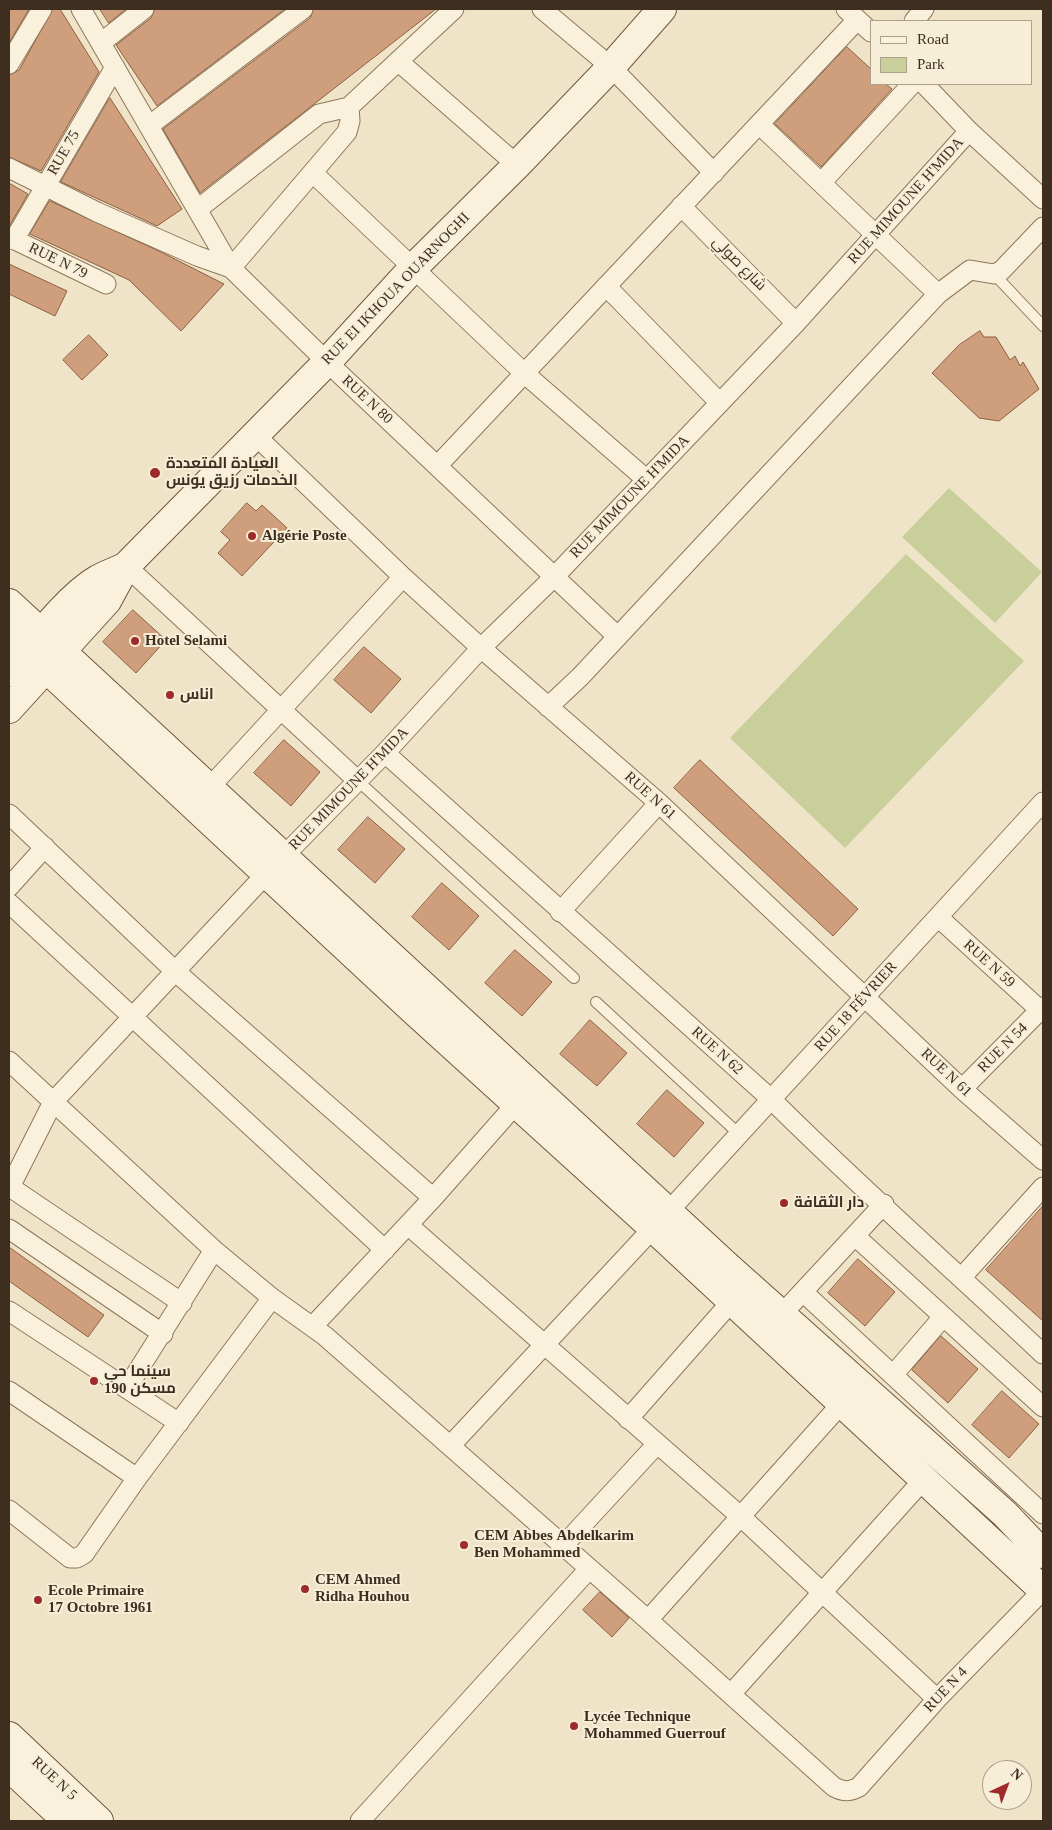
<!DOCTYPE html>
<meta charset="utf-8">
<style>
body{margin:0}
#map{position:relative;width:1052px;height:1830px;overflow:hidden;background:#f0e4c8;font-family:"Times New Roman",serif}
canvas{display:block}
.frame{position:absolute;inset:0;border:10px solid #3d2e20;pointer-events:none}
.legend{position:absolute;left:870px;top:20px;width:162px;height:65px;box-sizing:border-box;background:#f7eed8;border:1px solid #ada18e;margin:0;padding:6px 9px;list-style:none;font-size:15px;color:#3d2e20}
.legend li{display:flex;align-items:center;gap:10px;height:25px}
.legend b{width:25px;border:1px solid #ada18e}
.north{position:absolute;left:982px;top:1760px;width:50px;height:50px;box-sizing:border-box;background:#f7eed8;border:1px solid #ada18e;border-radius:50%;rotate:43deg;font-size:14px;font-weight:700;line-height:20px;text-align:center;color:#3d2e20}
.north::after{content:'';display:block;margin:auto;width:18px;height:22px;background:#9e2a2b;clip-path:polygon(50% 0,100% 100%,50% 72%,0 100%)}
</style>
<div id="map">
<canvas width="1052" height="1830"></canvas>
<div class="frame"></div>
<ul class="legend">
<li><b style="height:6px;background:#faf1dc"></b>Road</li>
<li><b style="height:14px;background:#c9cf9b"></b>Park</li>
</ul>
<div class="north">N</div>
</div>
<script>
const g = document.querySelector('canvas').getContext('2d');
g.lineJoin = 'round';
function fill(path, color) { g.fillStyle = color; g.fill(path, 'evenodd'); }
function stroke(path, color, width, dash) { g.strokeStyle = color; g.lineWidth = width; g.lineCap = dash ? 'butt' : 'round'; g.setLineDash(dash || []); g.stroke(path); }
function label(font, color, halo, rows, align = 'center') {
  g.font = font + ' "Times New Roman",Cairo,serif'; g.lineWidth = 4; g.setLineDash([]); g.textBaseline = 'middle'; g.strokeStyle = halo; g.fillStyle = color; for (const [text, x, y, turn = 0] of rows) {
    g.save(); g.translate(x, y); g.rotate((+turn || 0) * Math.PI / 180); g.textAlign = isNaN(turn) ? turn : align; if (halo) g.strokeText(text, 0, 0); g.fillText(text, 0, 0); g.restore();
  }
}
fill(new Path2D(`
 M949,488L1042,572L995,623L902,537Z
 M906,554L1024,661L845,848L730,738Z`), '#c9cf9b');
const building = new Path2D(`
 M9,9H29L9,43Z
 M53,9H60L99,72L41,171L9,157V75L19,70Z
 M100,9H126L109,23Z
 M155,9H285L157,106L116,45L151,18Z
 M314,9H436L200,193L163,129L310,18Z
 M847,47L871,69V84H886L892,89L821,167L775,124Z
 M110,98L182,209L157,226L61,182Z
 M9,183L28,194L10,225L9,224Z
 M50,201L161,252L224,284L181,331L129,280L30,234Z
 M9,264L67,291L55,316L9,294Z
 M980,331L984,337H996L1010,360L1015,356L1020,366L1023,362L1039,389L999,421L979,418L932,373L959,345Z
 M89,335L108,355L82,380L63,360Z
 M247,503L256,511L262,505L287,528L242,576L218,553L230,540L221,532Z
 M133,610L166,640L136,673L103,642Z
 M364,647L401,679L371,713L334,680Z
 M284,740L320,772L291,806L254,773Z
 M700,760L858,909L833,936L674,788Z
 M368,817L405,849L375,883L338,850Z
 M442,883L479,916L449,950L412,917Z
 M515,950L552,982L522,1016L485,983Z
 M590,1020L627,1053L597,1086L560,1054Z
 M667,1090L704,1123L674,1157L637,1124Z
 M1043,1206V1321L986,1270Z
 M9,1247L104,1315L88,1337L9,1281Z
 M858,1259L895,1292L865,1326L828,1293Z
 M941,1336L978,1369L948,1403L912,1370Z
 M1002,1391L1039,1424L1009,1458L972,1425Z
 M600,1592L629,1618L612,1637L583,1610Z`);
fill(building, '#cf9f7d');
stroke(building, '#8d5f41', 1);
const lane = new Path2D(`
 M994,274L1043,326
 M357,780L574,978
 M596,1002L739,1134`);
const street = new Path2D(`
 M81,9L231,268
 M542,9L611,67L714,173
 M846,9L871,32
 M914,21L924,9
 M102,42L144,9
 M398,61L517,165
 M9,64L42,9
 M924,84L969,131L1043,199
 M759,124L938,294
 M150,125L303,9
 M9,168L97,212L197,256L231,268L327,362L617,636
 M313,173L524,373L647,480
 M821,183L912,84
 M681,206L796,323
 M198,209L319,114L349,107L454,9
 M9,237L106,284
 M14,240L115,67
 M231,268L347,132L350,121L349,107
 M606,286L720,403
 M255,435L403,577L481,648L659,803L962,1089L1043,1160
 M438,465L857,20
 M126,566L357,780
 M548,707L580,677L938,294L970,270L994,274L1001,271L1043,227
 M385,753L771,1099C859,1187 953,1269 1043,1354
 M210,787L403,577
 M9,814L176,972L433,1198
 M9,887L45,847
 M9,903L385,1250
 M560,912L659,803
 M938,917L1040,1010
 M9,1061L214,1250L272,1298L325,1336L648,1620L834,1787C844,1792 849,1792 859,1787L937,1699L1043,1590
 M962,1089L1043,1007
 M10,1187L182,1303
 M9,1189L53,1102L267,873L385,753L481,648L554,577L796,323L969,131
 M408,1225L739,1515L937,1699
 M9,1229L163,1334
 M855,1236L1043,1407
 M962,1277L1043,1187
 M803,1292L1043,1514
 M9,1311L179,1423
 M782,1314L884,1204
 M313,1326L433,1198L516,1104
 M893,1375L943,1317
 M127,1388L214,1250
 M9,1391L137,1478
 M628,1419L732,1301
 M450,1446L668,1212L1043,802
 M9,1510L70,1558H77L84,1554L137,1478L272,1298
 M563,1546L657,1444
 M648,1620L842,1403
 M731,1694L924,1479
 M360,1821L589,1569`);
const secondary = new Path2D(`
 M9,603L726,1265L1005,1514L1043,1554
 M9,634L413,1010L653,1228L1043,1590
 M9,672C33,644 66,598 98,579C107,574 117,571 126,566L327,362L413,268L517,165L611,67L662,9
 M9,709L107,601L126,566
 M9,1736L99,1821
 M9,1767L67,1821`);
stroke(lane, '#8d765c', 12);
stroke(street, '#8d765c', 21);
stroke(secondary, '#6f573f', 30);
stroke(lane, '#faf1dc', 10);
stroke(street, '#faf1dc', 19);
stroke(secondary, '#faf1dc', 28);
for (const [x, y, r, color] of [
 [155,473,6,"#9e2a2b"],
 [252,536,5,"#9e2a2b"],
 [135,641,5,"#9e2a2b"],
 [170,695,5,"#9e2a2b"],
 [784,1203,5,"#9e2a2b"],
 [94,1381,5,"#9e2a2b"],
 [464,1545,5,"#9e2a2b"],
 [305,1589,5,"#9e2a2b"],
 [38,1600,5,"#9e2a2b"],
 [574,1726,5,"#9e2a2b"]
]) { const dot = new Path2D(); dot.arc(x, y, r, 0, 2 * Math.PI); g.fillStyle = color; g.fill(dot); stroke(dot, '#f7eed8', 2); }
label('15px', '#3d2e20', '#f7eed8', [
 ["RUE 75",64,153,-60],
 ["RUE MIMOUNE H'MIDA",906,201,-48],
 ["RUE N 79",58,261,26],
 ["شارع صولي",739,264,45],
 ["RUE EI IKHOUA OUARNOGHI",396,289,-46],
 ["RUE N 80",367,400,43],
 ["RUE MIMOUNE H'MIDA",630,497,-46],
 ["RUE MIMOUNE H'MIDA",349,789,-46],
 ["RUE N 61",650,796,42],
 ["RUE N 59",989,964,42],
 ["RUE 18 FÉVRIER",856,1007,-48],
 ["RUE N 54",1003,1048,-45],
 ["RUE N 62",717,1051,42],
 ["RUE N 61",946,1073,43],
 ["RUE N 4",946,1690,-47],
 ["RUE N 5",54,1779,43]
]);
label('bold 15px', '#3d2e20', '#f7eed8', [
 ["العيادة المتعددة",166,464],
 ["الخدمات رزيق يونس",166,481],
 ["Algérie Poste",262,536],
 ["Hotel Selami",145,641],
 ["اناس",180,695],
 ["دار الثقافة",794,1203],
 ["سينما حي",104,1372],
 ["190 مسكن",104,1389],
 ["CEM Abbes Abdelkarim",474,1536],
 ["Ben Mohammed",474,1553],
 ["CEM Ahmed",315,1580],
 ["Ridha Houhou",315,1597],
 ["Ecole Primaire",48,1591],
 ["17 Octobre 1961",48,1608],
 ["Lycée Technique",584,1717],
 ["Mohammed Guerrouf",584,1734]
], 'left');
</script>
